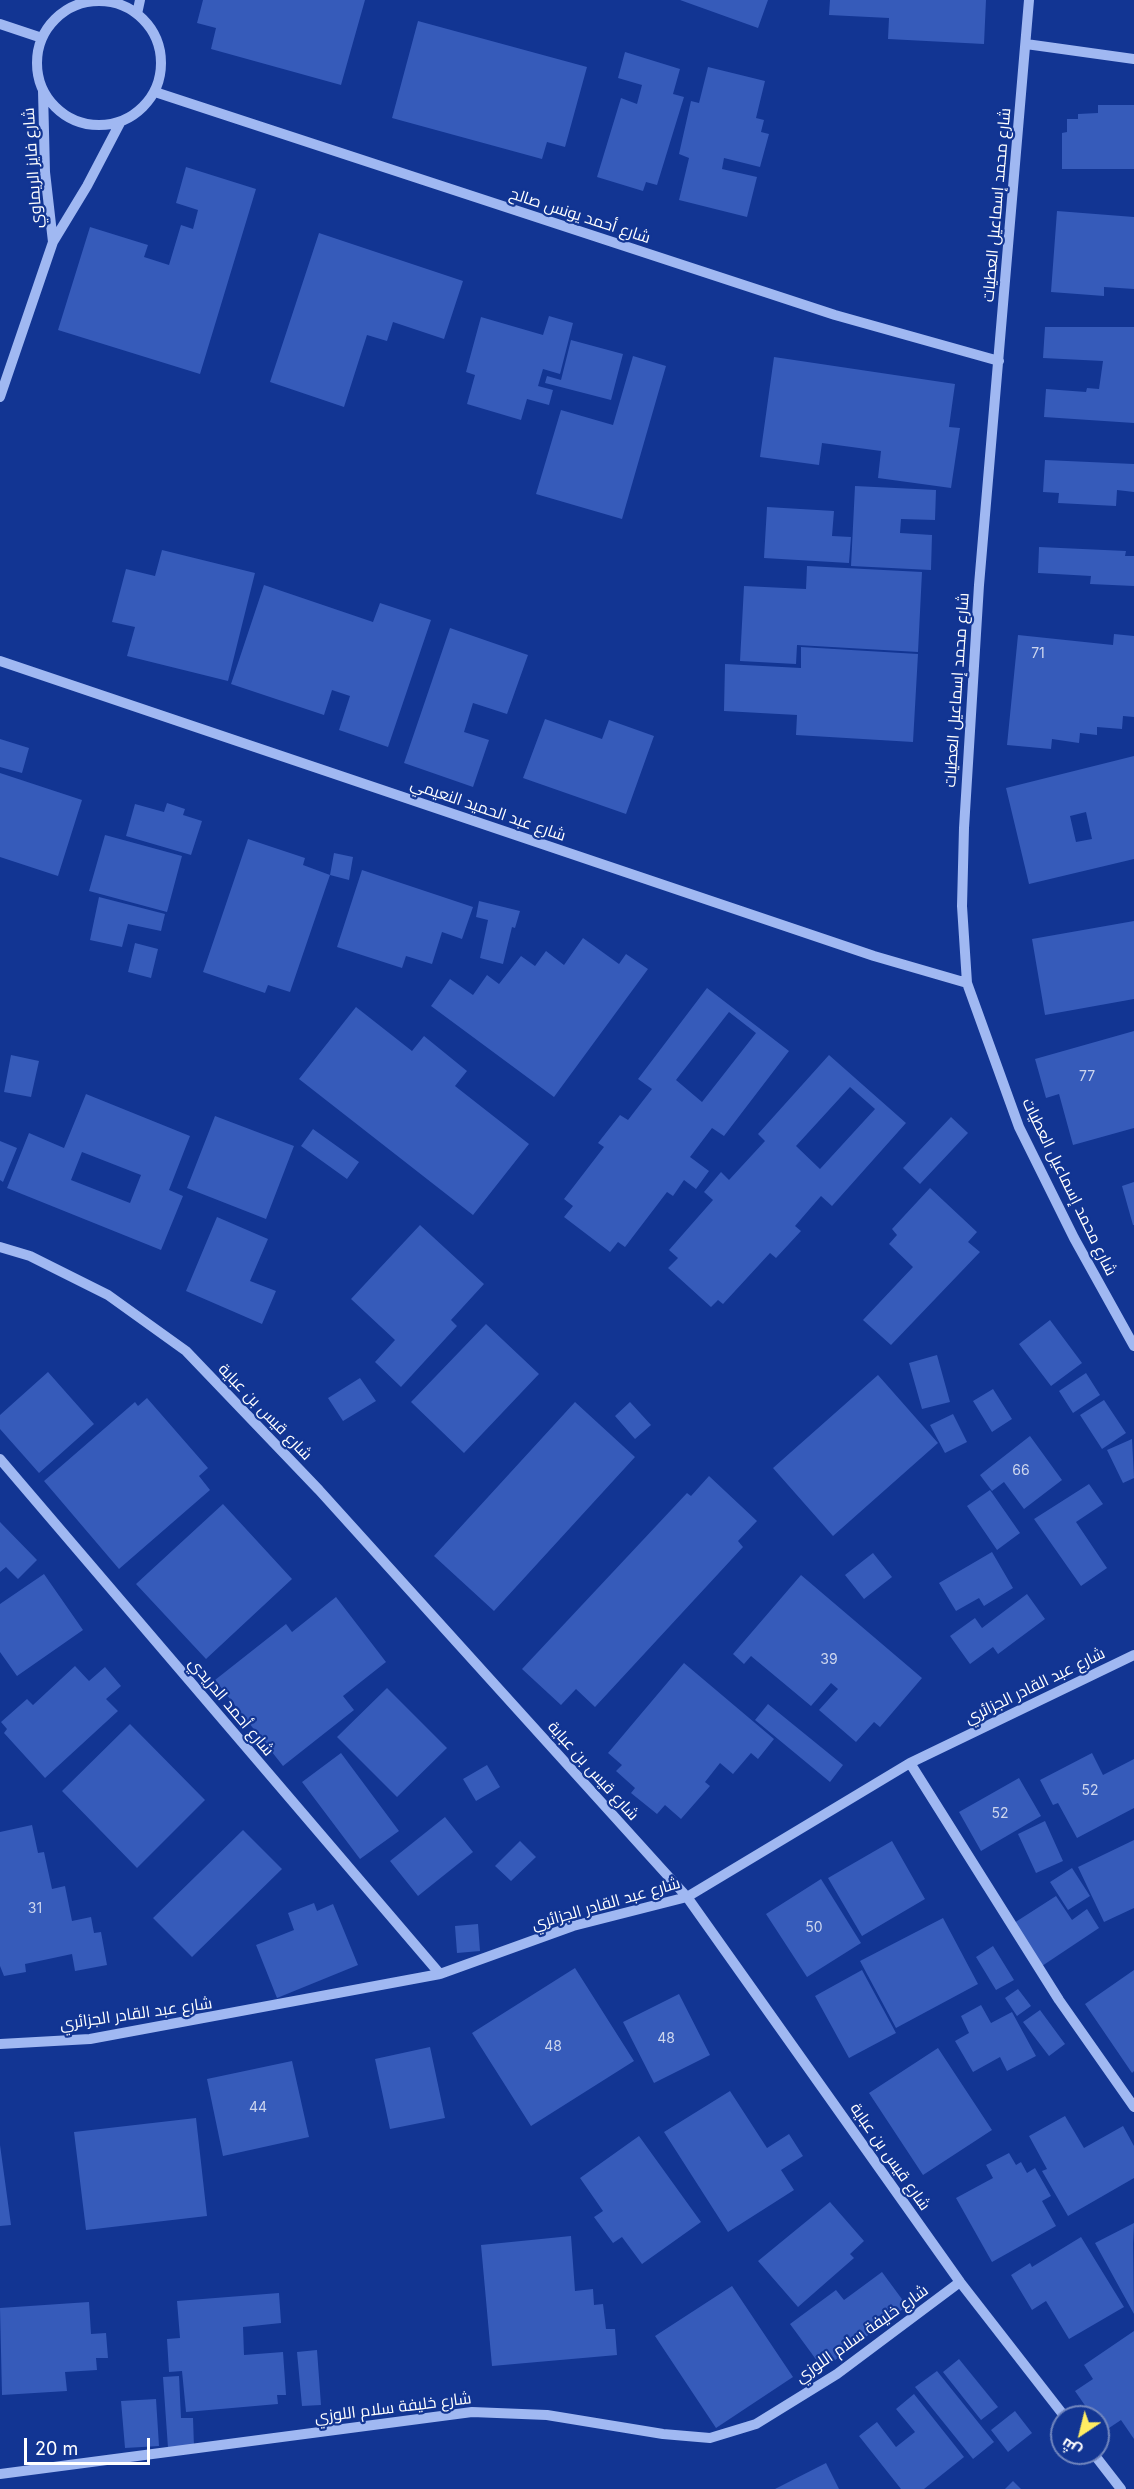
<!DOCTYPE html>
<meta charset="utf-8">
<style>
body{margin:0}
#map{position:relative;width:1134px;height:2489px;overflow:hidden;background:#123593;font-family:Inter,Cairo,sans-serif}
canvas{display:block}
.north{position:absolute;left:1050px;top:2405px;width:60px;height:60px;box-sizing:border-box;background:#123593;border:2px solid #7186be;border-radius:50%;rotate:215deg;font-size:16px;font-weight:700;line-height:24px;text-align:center;color:#fff}
.north::after{content:'';display:block;margin:auto;width:21px;height:27px;background:#ffec62;clip-path:polygon(50% 0,100% 100%,50% 72%,0 100%)}
.scale{position:absolute;left:24px;top:2438px;width:126px;height:27px;box-sizing:border-box;border:3px solid #fff;border-top:0;padding-left:8px;font-size:18px;line-height:21px;white-space:nowrap;color:#fff;-webkit-text-stroke:4px #123593;paint-order:stroke}
</style>
<div id="map">
<canvas width="1134" height="2489"></canvas>
<div class="north">ش</div>
<div class="scale">20 m</div>
</div>
<script>
const ctx = document.querySelector('canvas').getContext('2d');
ctx.lineJoin = 'round';
function fill(path, color) { ctx.fillStyle = color; ctx.fill(path, 'evenodd'); }
function stroke(path, color, width, dash) { ctx.strokeStyle = color; ctx.lineWidth = width; ctx.lineCap = dash ? 'butt' : 'round'; ctx.setLineDash(dash || []); ctx.stroke(path); }
function write(font, color, halo, rows, align = 'center') {
  ctx.font = font + ' Inter,Cairo,sans-serif'; ctx.lineWidth = 4.5; ctx.setLineDash([]); ctx.textBaseline = 'middle'; ctx.strokeStyle = halo; ctx.fillStyle = color; for (const [text, x, y, turn = 0] of rows) {
    ctx.save(); ctx.translate(x, y); ctx.rotate((+turn || 0) * Math.PI / 180); ctx.textAlign = isNaN(turn) ? turn : align; if (halo) ctx.strokeText(text, 0, 0); ctx.fillText(text, 0, 0); ctx.restore();
  }
}
const building = new Path2D(`
 M203,0H365L341,85L211,49L216,28L197,23Z
 M680,0H768L758,28Z
 M830,0H986L984,44L888,39L889,18L829,15Z
 M418,21L587,67L565,147L547,142L542,159L392,118Z
 M625,52L680,69L673,94L684,97L657,185L646,182L643,191L597,177L621,98L637,104L642,85L618,78Z
 M708,67L765,81L756,118L764,120L761,132L769,134L760,167L724,158L722,169L757,177L747,217L679,200L689,158L679,154L691,101L699,103Z
 M1098,105H1134V169H1062V133L1067,132V119H1078V114L1098,113Z
 M186,167L256,189L200,374L58,330L90,227L148,245L144,257L169,265L181,225L193,229L198,210L176,203Z
 M1057,211L1134,217V289L1104,287V296L1051,292Z
 M319,233L463,281L444,339L393,322L387,341L367,335L344,407L270,382Z
 M549,316L573,323L560,374L543,369L538,386L553,390L549,405L527,399L521,420L467,404L475,375L466,372L481,317L543,335Z
 M1045,327H1134V423L1044,417L1046,389L1086,392L1087,388L1099,389L1103,361L1043,358Z
 M571,340L623,354L611,400L545,383L547,376L561,380Z
 M633,356L666,366L622,519L536,494L561,410L613,425Z
 M774,357L955,384L949,427L960,428L951,488L878,478L881,451L822,443L819,465L760,457Z
 M1045,460L1134,464V492L1117,490L1116,506L1058,503L1059,493L1043,492Z
 M855,486L936,490L935,520L901,519L900,533L932,535L931,570L851,566Z
 M767,507L834,511L832,536L851,537L849,563L764,558Z
 M1039,547L1126,551L1125,556H1134V586L1090,584L1091,576L1038,573Z
 M162,550L255,573L228,681L127,656L135,627L112,622L126,569L155,576Z
 M807,566L922,572L918,652L797,645L796,664L740,661L744,586L806,589Z
 M264,585L373,622L380,603L431,620L388,747L339,730L350,696L332,690L324,715L231,684Z
 M450,628L528,655L507,714L473,703L464,732L489,740L473,787L404,763Z
 M1114,634L1134,636V717L1123,716L1122,729L1097,727V735L1080,733L1079,743L1052,739L1051,749L1007,745L1018,635L1113,645Z
 M801,647L918,654L913,742L796,735L797,715L724,711L725,664L801,668Z
 M545,719L602,739L609,720L654,736L626,814L523,778Z
 M0,739L29,748L22,773L0,767Z
 M1134,756V859L1029,884L1006,788ZM1086,812L1092,839L1076,842L1070,816Z
 M0,773L82,800L58,876L0,857Z
 M167,803L185,809L183,815L202,821L191,855L126,836L135,804L164,812Z
 M105,835L182,856L167,912L89,891Z
 M248,839L305,858L303,865L330,875L334,853L353,857L349,880L330,875L290,992L268,985L265,993L203,972Z
 M362,870L473,907L462,939L442,932L432,964L406,956L402,968L337,947Z
 M99,897L165,914L161,931L128,924L122,947L90,940Z
 M479,901L520,911L515,928L512,927L503,964L480,958L488,920L476,917Z
 M1134,921V999L1045,1015L1032,939Z
 M583,938L619,964L626,954L648,969L554,1097L431,1006L450,979L473,995L487,975L499,984L521,956L535,966L546,951L564,965Z
 M135,943L158,949L151,978L128,972Z
 M707,988L789,1051L724,1136L712,1128L690,1157L709,1171L696,1189L684,1180L673,1196L667,1192L625,1247L618,1242L610,1252L564,1217L573,1206L564,1199L604,1147L598,1143L620,1115L628,1120L652,1089L638,1079ZM729,1012L756,1033L702,1102L676,1080Z
 M356,1007L412,1051L424,1036L467,1071L455,1086L529,1144L473,1215L299,1079Z
 M1134,1031V1128L1073,1145L1059,1094L1046,1098L1035,1059Z
 M11,1055L39,1061L31,1097L4,1092Z
 M829,1055L906,1123L832,1206L821,1196L795,1226L801,1231L776,1258L770,1253L723,1304L718,1300L711,1307L668,1268L678,1258L669,1250L713,1200L704,1192L721,1172L729,1180L765,1141L758,1134ZM850,1087L875,1109L820,1169L796,1146Z
 M86,1094L190,1136L169,1190L183,1196L161,1250L7,1188L29,1133L64,1148ZM82,1152L141,1175L130,1203L71,1180Z
 M215,1116L294,1146L266,1219L187,1188Z
 M951,1117L968,1133L920,1184L903,1168Z
 M313,1129L359,1162L347,1179L301,1146Z
 M0,1141L17,1148L3,1182L0,1180Z
 M1134,1182V1225H1133L1122,1186Z
 M930,1188L977,1232L968,1242L980,1252L891,1345L863,1320L913,1267L889,1244L897,1235L892,1229Z
 M217,1217L268,1239L250,1281L276,1291L262,1324L186,1291Z
 M420,1225L484,1284L451,1320L457,1326L401,1387L375,1362L395,1340L351,1299Z
 M1050,1320L1082,1363L1051,1386L1019,1344Z
 M486,1324L539,1374L464,1453L411,1402Z
 M937,1355L950,1402L922,1409L909,1363Z
 M48,1372L94,1424L39,1473L0,1429V1415Z
 M1086,1373L1100,1395L1073,1413L1059,1391Z
 M878,1375L938,1443L833,1536L773,1468Z
 M360,1378L376,1401L343,1421L328,1398Z
 M993,1389L1012,1419L992,1432L973,1401Z
 M147,1398L208,1468L199,1476L210,1490L119,1569L44,1481L135,1402L138,1406Z
 M1104,1400L1126,1433L1102,1449L1080,1415Z
 M575,1402L635,1457L494,1611L434,1556Z
 M630,1402L651,1425L635,1439L615,1416Z
 M953,1414L967,1442L945,1453L930,1425Z
 M1030,1436L1062,1480L1024,1509L1004,1482L992,1491L980,1475Z
 M1132,1439L1134,1478L1123,1483L1107,1450Z
 M709,1476L757,1521L738,1541L743,1547L595,1707L576,1689L561,1705L522,1669L687,1493L691,1496Z
 M1089,1484L1103,1504L1076,1522L1107,1568L1081,1586L1034,1519Z
 M990,1490L1020,1533L997,1550L967,1506Z
 M223,1504L292,1579L206,1659L136,1584Z
 M0,1522L37,1560L18,1579L6,1567L0,1572Z
 M992,1552L1013,1588L984,1606L979,1598L956,1611L939,1583Z
 M873,1553L892,1577L864,1599L845,1575Z
 M44,1574L83,1630L17,1676L0,1652V1604Z
 M801,1575L922,1678L880,1727L874,1722L856,1742L819,1710L838,1689L831,1683L811,1706L751,1656L744,1664L733,1654Z
 M1027,1594L1045,1619L998,1654L993,1647L970,1664L950,1636L975,1618L982,1628Z
 M336,1597L386,1662L343,1696L354,1710L283,1766L215,1680L286,1624L292,1632Z
 M684,1663L774,1739L758,1759L751,1753L733,1774L720,1763L705,1782L710,1786L681,1819L665,1805L657,1814L631,1793L635,1788L616,1771L622,1765L608,1753Z
 M75,1666L89,1681L105,1667L121,1686L106,1699L118,1711L45,1778L4,1733L7,1729L1,1722L27,1699L33,1705Z
 M387,1688L447,1748L397,1797L337,1737Z
 M768,1704L843,1765L830,1782L755,1720Z
 M130,1724L205,1800L137,1868L62,1791Z
 M341,1753L399,1831L360,1859L302,1782Z
 M1092,1753L1103,1775L1134,1759V1808L1077,1838L1058,1803L1053,1805L1040,1780Z
 M487,1765L500,1787L476,1801L463,1779Z
 M1019,1778L1041,1816L981,1851L959,1812Z
 M445,1817L473,1852L418,1896L390,1861Z
 M1045,1821L1063,1861L1036,1873L1018,1834Z
 M32,1825L38,1853L44,1852L52,1889L65,1886L72,1921L91,1917L94,1933L101,1932L107,1965L75,1971L72,1954L25,1964L26,1972L4,1976L0,1966V1832Z
 M243,1830L282,1869L192,1957L153,1918Z
 M1134,1840V1908L1104,1922L1078,1867Z
 M520,1841L536,1857L511,1881L495,1866Z
 M892,1841L925,1899L862,1936L828,1878Z
 M1072,1868L1090,1896L1068,1910L1050,1882Z
 M821,1879L861,1943L807,1977L766,1914Z
 M1056,1896L1072,1920L1087,1909L1099,1928L1042,1966L1014,1923Z
 M314,1903L317,1911L333,1904L358,1965L277,1998L256,1945L294,1930L288,1913Z
 M943,1918L978,1984L896,2028L860,1961Z
 M478,1924L480,1951L457,1953L455,1926Z
 M993,1946L1014,1980L996,1990L976,1957Z
 M575,1968L634,2061L531,2126L472,2033Z
 M862,1970L896,2033L849,2058L815,1996Z
 M1134,1970V2071L1132,2073L1085,2004Z
 M1018,1989L1031,2006L1017,2016L1005,1998Z
 M679,1994L710,2055L654,2083L623,2022Z
 M981,2005L991,2023L1012,2012L1036,2056L1007,2071L1000,2057L973,2072L955,2041L969,2033L961,2016Z
 M1040,2010L1065,2044L1049,2056L1023,2022Z
 M430,2047L445,2118L390,2129L375,2059Z
 M938,2048L992,2130L923,2175L869,2093Z
 M292,2061L309,2137L223,2156L207,2079Z
 M730,2091L767,2148L789,2134L803,2156L781,2170L794,2190L728,2232L664,2132Z
 M1065,2116L1084,2148L1123,2126L1134,2146V2178L1068,2216L1042,2171L1047,2169L1029,2136Z
 M196,2118L207,2216L86,2230L74,2132Z
 M639,2136L701,2222L642,2264L622,2237L613,2243L594,2217L603,2211L580,2178Z
 M0,2145L11,2225L0,2226Z
 M1009,2153L1016,2165L1021,2162L1027,2173L1035,2168L1051,2196L1042,2201L1056,2226L992,2262L956,2198L993,2178L986,2165Z
 M830,2202L864,2241L850,2254L854,2258L798,2307L758,2261Z
 M1134,2223L1133,2244L1134,2314L1095,2243Z
 M571,2236L575,2291L593,2289L594,2305L603,2304L606,2329H615L617,2355L492,2366L481,2245Z
 M1081,2237L1124,2307L1069,2339L1046,2301L1032,2310L1011,2275L1030,2263L1032,2267Z
 M882,2272L907,2306L823,2369L790,2324L836,2290L844,2300Z
 M732,2286L793,2377L716,2428L655,2336Z
 M279,2293L281,2323L243,2327L244,2355L283,2352L286,2395H277L278,2404L186,2412L182,2371L169,2372L167,2339L180,2338L177,2301Z
 M89,2302L91,2334L106,2333L108,2358H96L97,2370L65,2372L67,2391L2,2395L0,2308Z
 M1134,2331V2439L1121,2420L1103,2432L1098,2425V2417H1093L1075,2391L1093,2379L1084,2365Z
 M317,2350L321,2405L302,2406L297,2352Z
 M959,2359L998,2407L981,2420L943,2372Z
 M937,2371L994,2442L973,2459L915,2387Z
 M179,2376L181,2418H193L194,2447L168,2448L163,2377Z
 M914,2394L964,2457L924,2489H901L859,2436L877,2422L896,2447L915,2432L896,2409Z
 M156,2399L159,2446L125,2448L121,2401Z
 M1015,2411L1032,2433L1008,2452L991,2430Z
 M826,2463L839,2489H775Z
 M1013,2481L1021,2489H1005Z`);
const minor = new Path2D(`
 M1029,0L979,585L964,828L962,906L967,983L1019,1127L1074,1238L1134,1346
 M37 63a62 62 0 1 1 124 0a62 62 0 1 1-124 0Z
 M137,14L140,0
 M0,24L42,38
 M1026,44L1134,59
 M43,91L45,172L53,242
 M155,92L835,315L999,361
 M0,397L53,242L87,186L120,123
 M0,661L874,956L967,983
 M0,1247L30,1256L108,1295L186,1351L319,1490L687,1897L960,2282L1065,2417
 M0,1459L440,1974
 M910,1763L1059,2000L1134,2107
 M0,2044L90,2039L440,1974L573,1926L687,1897L910,1763L1134,1655
 M1093,2453L1121,2489
 M0,2474L472,2412L547,2415L663,2434L710,2438L756,2424L837,2374L960,2282`);
const numberNames = [
 ["71",1038,654],
 ["77",1087,1077],
 ["66",1021,1471],
 ["39",829,1660],
 ["52",1090,1791],
 ["52",1000,1814],
 ["31",35,1909],
 ["50",814,1928],
 ["48",666,2039],
 ["48",553,2047],
 ["44",258,2108]
];
const streetNames = [
 ["شارع فايز الريماوي",33,168,-94],
 ["شارع محمد إسماعيل العطيات",997,205,-85],
 ["شارع أحمد يونس صالح",580,216,18],
 ["شارع محمد إسماعيل العطيات",957,690,-86],
 ["شارع عبد الحميد النعيمي",488,810,19],
 ["شارع محمد إسماعيل العطيات",1069,1187,64],
 ["شارع قيس بن عباية",265,1412,46],
 ["شارع عبد القادر الجزائري",1035,1686,-26],
 ["شارع أحمد الدريدي",231,1707,50],
 ["شارع قيس بن عباية",593,1771,48],
 ["شارع عبد القادر الجزائري",606,1904,-16],
 ["شارع عبد القادر الجزائري",136,2014,-8],
 ["شارع قيس بن عباية",890,2157,55],
 ["شارع خليفة سلام اللوزي",862,2334,-35],
 ["شارع خليفة سلام اللوزي",393,2408,-7]
];
fill(building, '#365bba');
stroke(minor, '#a0b8f2', 10);
write('14px', '#cdd6ee', null, numberNames);
write('16px', '#fff', '#123593', streetNames);
</script>
